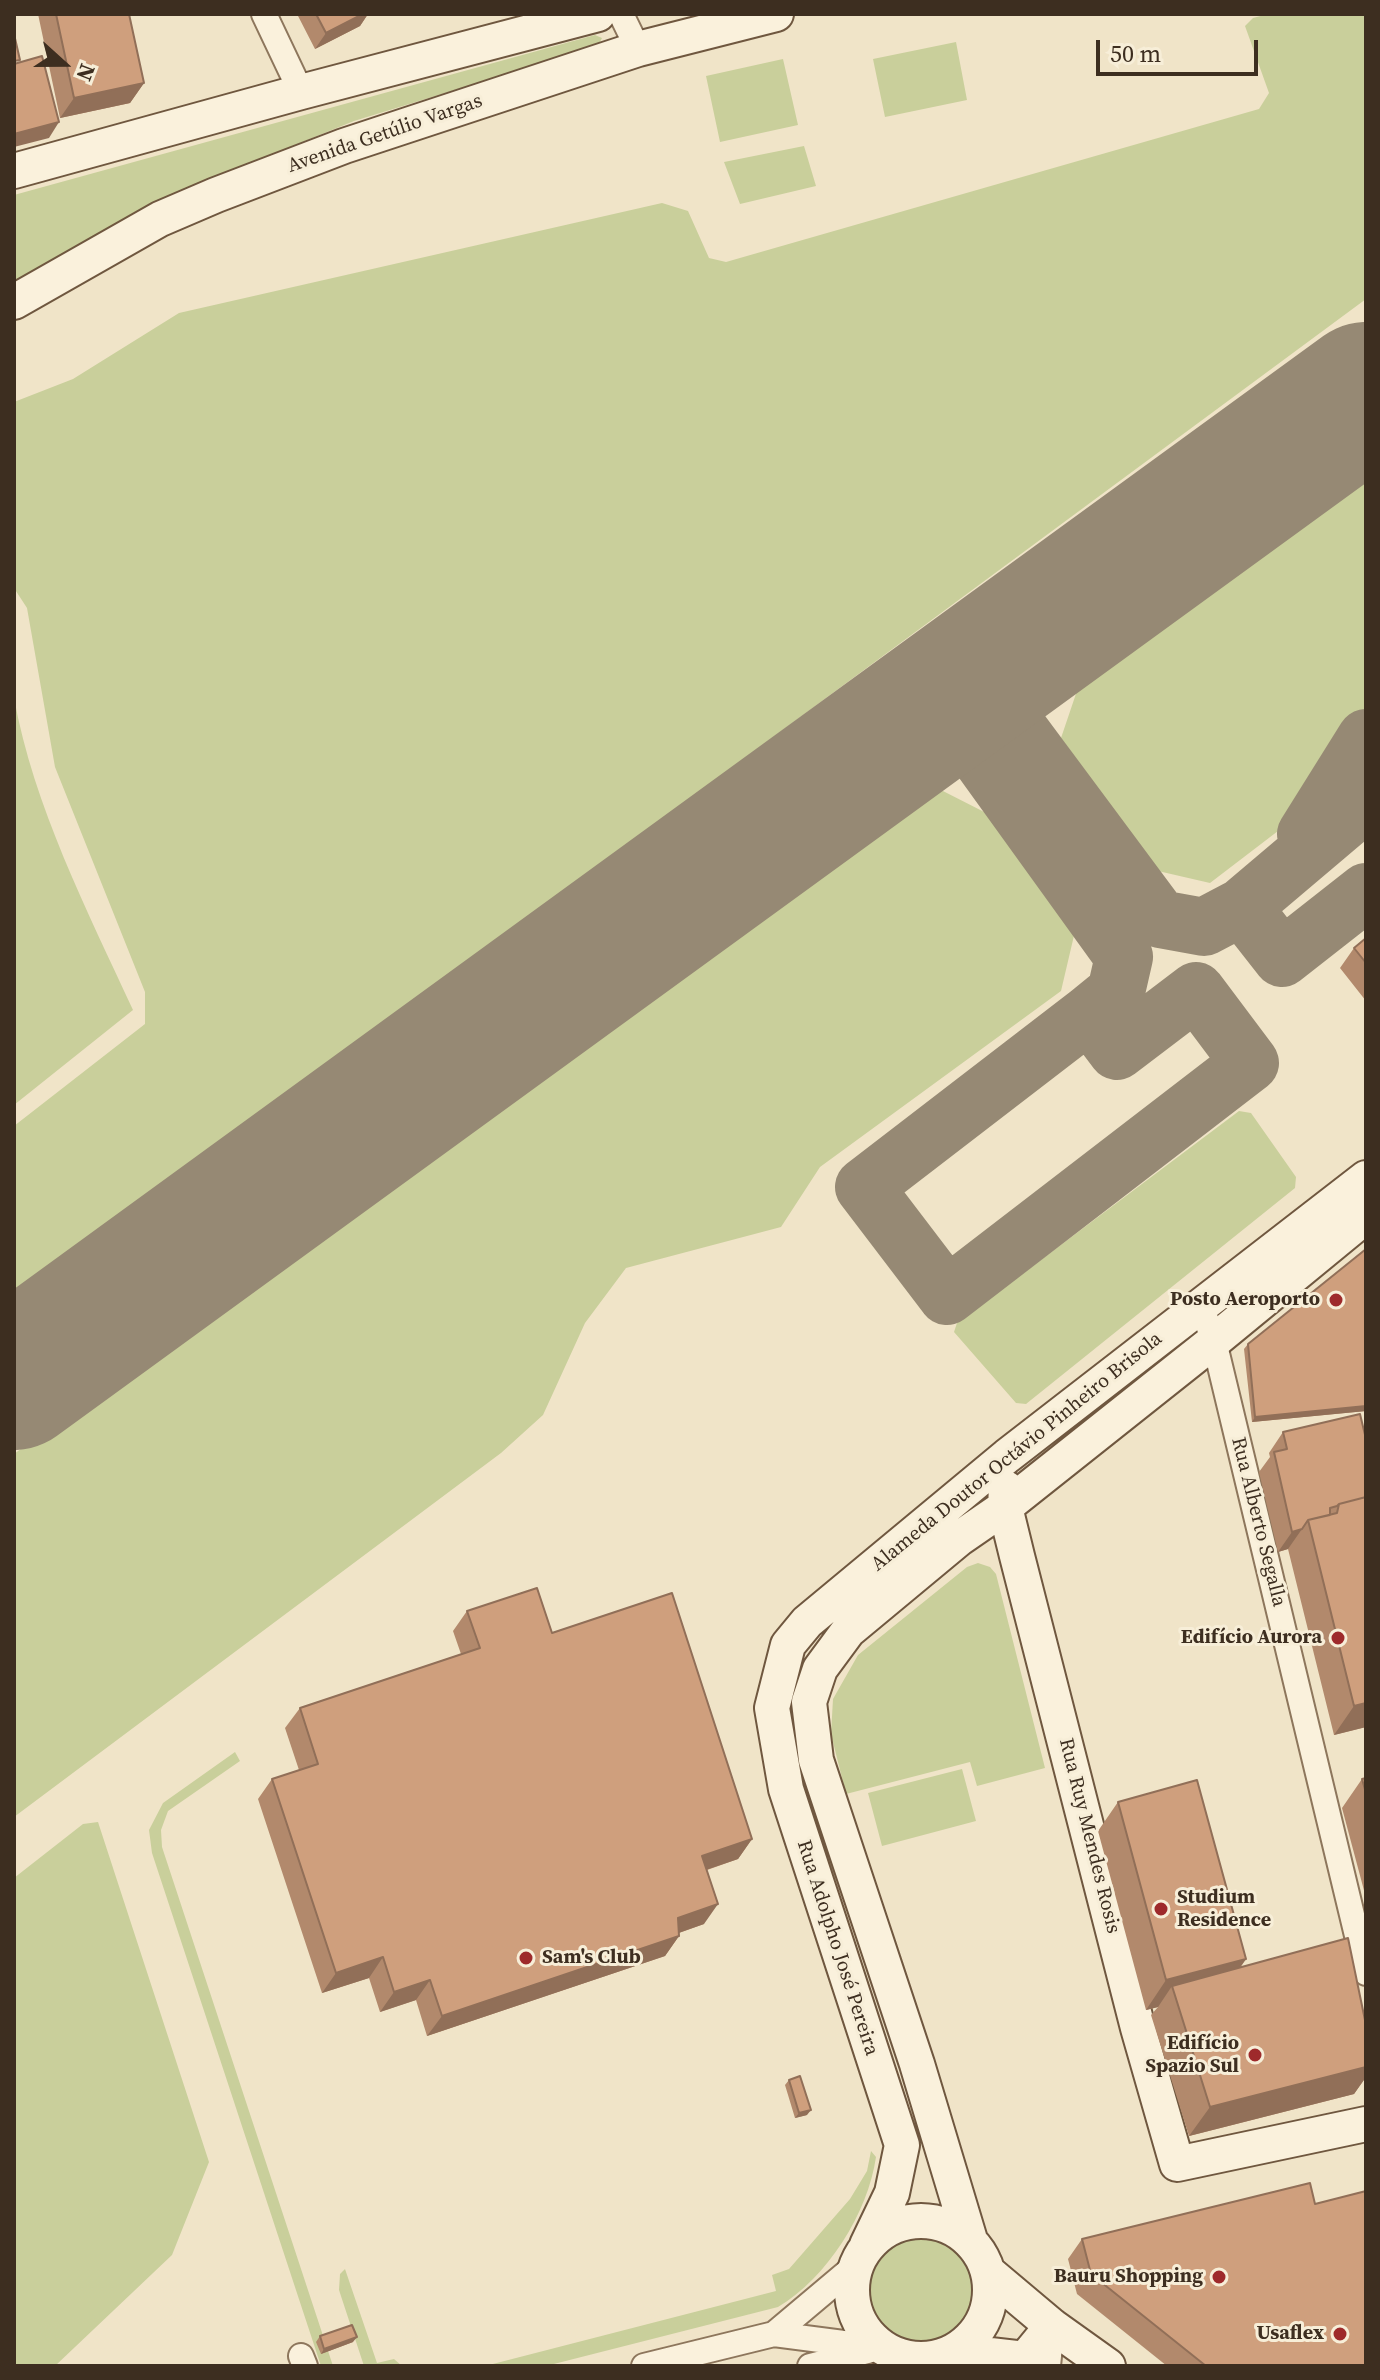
<!DOCTYPE html>
<meta charset="utf-8">
<style>
body{margin:0}
#map{position:relative;width:1380px;height:2380px;overflow:hidden;background:#f0e4c8;font-family:"Source Serif 4",serif}
canvas{display:block}
.frame{position:absolute;inset:0;border:16px solid #3d2e20;pointer-events:none}
.north{position:absolute;left:24px;top:24px;width:80px;height:80px;-webkit-text-stroke:6px #f7eed8;paint-order:stroke;rotate:111deg;font-size:22px;font-weight:700;line-height:32px;text-align:center;color:#3d2e20}
.north::after{content:'';display:block;margin:auto;width:28px;height:36px;background:#3d2e20;clip-path:polygon(50% 0,100% 100%,50% 72%,0 100%)}
.scale{position:absolute;left:1096px;top:40px;width:162px;height:36px;box-sizing:border-box;border:4px solid #3d2e20;border-top:0;padding-left:10px;font-size:24px;line-height:28px;white-space:nowrap;color:#3d2e20;-webkit-text-stroke:6px #f7eed8;paint-order:stroke}
</style>
<div id="map">
<canvas width="1380" height="2380"></canvas>
<div class="frame"></div>
<div class="north">N</div>
<div class="scale">50 m</div>
</div>
<script>
const ctx = document.querySelector('canvas').getContext('2d');
ctx.lineJoin = 'round';
function fill(path, color) { ctx.fillStyle = color; ctx.fill(path, 'evenodd'); }
function stroke(path, color, width, dash) { ctx.strokeStyle = color; ctx.lineWidth = width; ctx.lineCap = dash ? 'butt' : 'round'; ctx.setLineDash(dash || []); ctx.stroke(path); }
function write(font, color, halo, rows, align = 'center') {
  ctx.font = font + ' "Source Serif 4",serif'; ctx.lineWidth = 6; ctx.setLineDash([]); ctx.textBaseline = 'middle'; ctx.strokeStyle = halo; ctx.fillStyle = color; for (const [text, x, y, turn = 0] of rows) {
    ctx.save(); ctx.translate(x, y); ctx.rotate((+turn || 0) * Math.PI / 180); ctx.textAlign = isNaN(turn) ? turn : align; if (halo) ctx.strokeText(text, 0, 0); ctx.fillText(text, 0, 0); ctx.restore();
  }
}
const green = new Path2D(`
 M1268,14H1366V299L14,1298V1126L145,1024V992L55,767L27,608L14,588V402L73,379L179,313L662,203L688,211L709,258L726,262L1259,109L1269,93L1245,26L1253,18Z
 M595,35L602,38L598,46L354,121L216,177L135,212L14,282V195Z
 M956,42L967,100L885,117L873,59Z
 M783,59L798,125L720,142L706,76Z
 M804,146L816,186L740,204L724,162Z
 M1366,468V709L1295,818L1210,883L1158,871L1061,738L1082,676Z
 M14,698C34,807 87,910 133,1010L14,1105Z
 M941,790L994,817L1076,927L1061,991L820,1167L781,1227L626,1268L585,1323L543,1415L501,1453L14,1817V1454L901,795Z
 M1239,1111L1251,1113L1296,1177L1295,1188L1026,1404L1016,1403L954,1332L957,1323Z
 M978,1563L990,1567L996,1574L1045,1768L977,1786L970,1762L846,1794L831,1734L833,1699L858,1655L967,1567Z
 M235,1752L240,1761L168,1811L161,1830L162,1847L333,2366H321L152,1853L149,1830L163,1803Z
 M962,1769L976,1821L882,1846L868,1793Z
 M98,1822L209,2162L172,2255L55,2366H14V1878L83,1824Z
 M871,2151L876,2157C868,2213 827,2278 778,2307L546,2366H485L776,2291L772,2275L789,2269L850,2199L867,2171Z
 M863 2291a56 56 0 1 1 112 0a56 56 0 1 1-112 0Z
 M345,2269L377,2363L394,2359L402,2366H364L339,2290L340,2274Z`);
const taxiway = new Path2D(`
 M1038,634L1012,720L1160,919L1204,927L1242,907
 M895,736L974,749L1124,957L1116,992L1089,1014
 M1366,802L1242,907L1282,958L1366,892
 M1306,834L1366,738
 M1196,991L1250,1063L947,1296L864,1187L1089,1014L1117,1051Z`);
const runway = new Path2D(`
 M14,1378L1366,394`);
const street = new Path2D(`
 M264,14L301,92
 M621,14L638,49
 M1201,1306L1214,1341L1366,1973
 M856,2265L774,2334L882,2348
 M301,2356L305,2366
 M644,2366L774,2334
 M810,2366L868,2351
 M1048,2366L1052,2326`);
const secondary = new Path2D(`
 M14,171L301,92L598,14
 M14,302L160,219L216,195L344,146L638,49L776,14
 M1006,1488L1005,1507L1017,1556L1138,2028L1177,2164L1366,2124
 M852 2290a69 69 0 1 1 138 0a69 69 0 1 1-138 0Z
 M970,2240L917,2064L816,1760L809,1702L820,1669L848,1631L960,1538L1005,1507L1214,1341L1366,1216
 M867,2245L892,2193L902,2145L786,1789L772,1708L788,1645L807,1622L1007,1456L1366,1178
 M989,2273L1052,2326L1108,2366
 M955,2351L1025,2359L1052,2326`);
const wall = new Path2D(`
 M38,14H129L144,83L130,103L60,118Z
 M297,14H368L360,26L315,49Z
 M1366,938V1001L1340,968L1354,948Z
 M1366,1249V1411L1252,1422L1244,1349L1248,1344Z
 M1283,1432L1366,1439V1727L1334,1735L1288,1549L1278,1552L1259,1472L1270,1457L1269,1453Z
 M467,1611L552,1633L752,1839L738,1859L707,1870L704,1924L679,1933V1936L665,1956L427,2036L416,2000L380,2012L369,1978L322,1993L258,1799L272,1779L299,1770L285,1728L300,1708L461,1654L453,1631Z
 M1366,1778V1898L1342,1808L1362,1779Z
 M1118,1802L1246,1959L1240,1968L1366,2025V2077L1354,2094L1189,2136L1151,2015L1158,2007L1146,2010L1098,1831Z
 M789,2080L807,2115L795,2118L785,2085Z
 M1315,2204L1366,2366H1167L1077,2294L1068,2259L1082,2239Z
 M320,2336L353,2342L321,2354L316,2342Z`);
const shadedWall = new Path2D(`
 M363,14H368L360,26L315,49L326,33Z
 M144,83L130,103L60,118L74,98Z
 M59,122L49,138L14,147V134Z
 M1366,1406V1411L1252,1422L1255,1417Z
 M1302,1529L1288,1549L1278,1552L1292,1532Z
 M1366,1703V1727L1334,1735L1354,1706Z
 M752,1839L738,1859L688,1876L702,1856Z
 M718,1904L704,1924L664,1938L678,1918Z
 M679,1936L665,1956L427,2036L442,2016Z
 M383,1957L369,1978L322,1993L336,1973Z
 M1246,1959L1225,1988L1172,1986L1158,2007L1146,2010L1166,1980Z
 M430,1980L416,2000L380,2012L394,1992Z
 M1366,2067V2077L1354,2094L1189,2136L1210,2107Z
 M811,2110L807,2115L795,2118L799,2113Z
 M357,2337L353,2342L321,2354L324,2349Z`);
const building = new Path2D(`
 M56,14H129L144,83L74,98Z
 M316,14H363L326,33Z
 M14,34L20,60L14,61Z
 M42,56L59,122L14,134V64Z
 M1366,938V963L1354,948Z
 M1366,1249V1406L1255,1417L1248,1344Z
 M1360,1414L1366,1439V1497L1339,1504L1337,1506L1330,1508V1515L1308,1520L1302,1529L1292,1532L1274,1452L1287,1449L1283,1432Z
 M1366,1497V1703L1354,1706L1308,1520L1337,1513L1339,1504Z
 M537,1588L552,1633L672,1593L752,1839L702,1856L718,1904L678,1918L679,1936L442,2016L430,1980L394,1992L383,1957L336,1973L272,1779L318,1764L300,1708L480,1648L467,1611Z
 M1366,1778V1793L1362,1779Z
 M1197,1780L1246,1959L1166,1980L1118,1802Z
 M1348,1938L1366,2025V2067L1210,2107L1172,1986Z
 M800,2076L811,2110L799,2113L789,2080Z
 M1310,2183L1315,2204L1366,2191V2366H1206L1091,2274L1082,2239Z
 M352,2325L357,2337L324,2349L320,2336Z`);
const markers = [
 [1336,1300,8,"#9e2a2b"],
 [1338,1638,8,"#9e2a2b"],
 [1161,1909,8,"#9e2a2b"],
 [526,1958,8,"#9e2a2b"],
 [1255,2055,8,"#9e2a2b"],
 [1219,2277,8,"#9e2a2b"],
 [1340,2334,8,"#9e2a2b"]
];
const streetNames = [
 ["Avenida Getúlio Vargas",385,134,-19],
 ["Alameda Doutor Octávio Pinheiro Brisola",1017,1452,-39],
 ["Rua Alberto Segalla",1258,1522,76],
 ["Rua Ruy Mendes Rosis",1089,1836,76],
 ["Rua Adolpho José Pereira",837,1948,72]
];
const poiNames = [
 ["Posto Aeroporto",1320,1300],
 ["Edifício Aurora",1322,1638],
 ["Studium",1177,1898,"left"],
 ["Residence",1177,1921,"left"],
 ["Sam's Club",542,1958,"left"],
 ["Edifício",1239,2044],
 ["Spazio Sul",1239,2067],
 ["Bauru Shopping",1203,2277],
 ["Usaflex",1324,2334]
];
fill(green, '#c9cf9b');
stroke(taxiway, '#968974', 58);
stroke(runway, '#968974', 144);
stroke(street, '#8d765c', 28);
stroke(secondary, '#6f573f', 38);
stroke(street, '#faf1dc', 24);
stroke(secondary, '#faf1dc', 34);
fill(wall, '#b2896c');
fill(shadedWall, '#916f58');
fill(building, '#cf9f7d');
stroke(building, '#916f58', 2);
for (const [x, y, r, color] of markers) { const dot = new Path2D(); dot.arc(x, y, r, 0, 2 * Math.PI); ctx.fillStyle = color; ctx.fill(dot); stroke(dot, '#f7eed8', 3); }
write('20px', '#3d2e20', '#f7eed8', streetNames);
write('bold 20px', '#3d2e20', '#f7eed8', poiNames, 'right');
</script>
